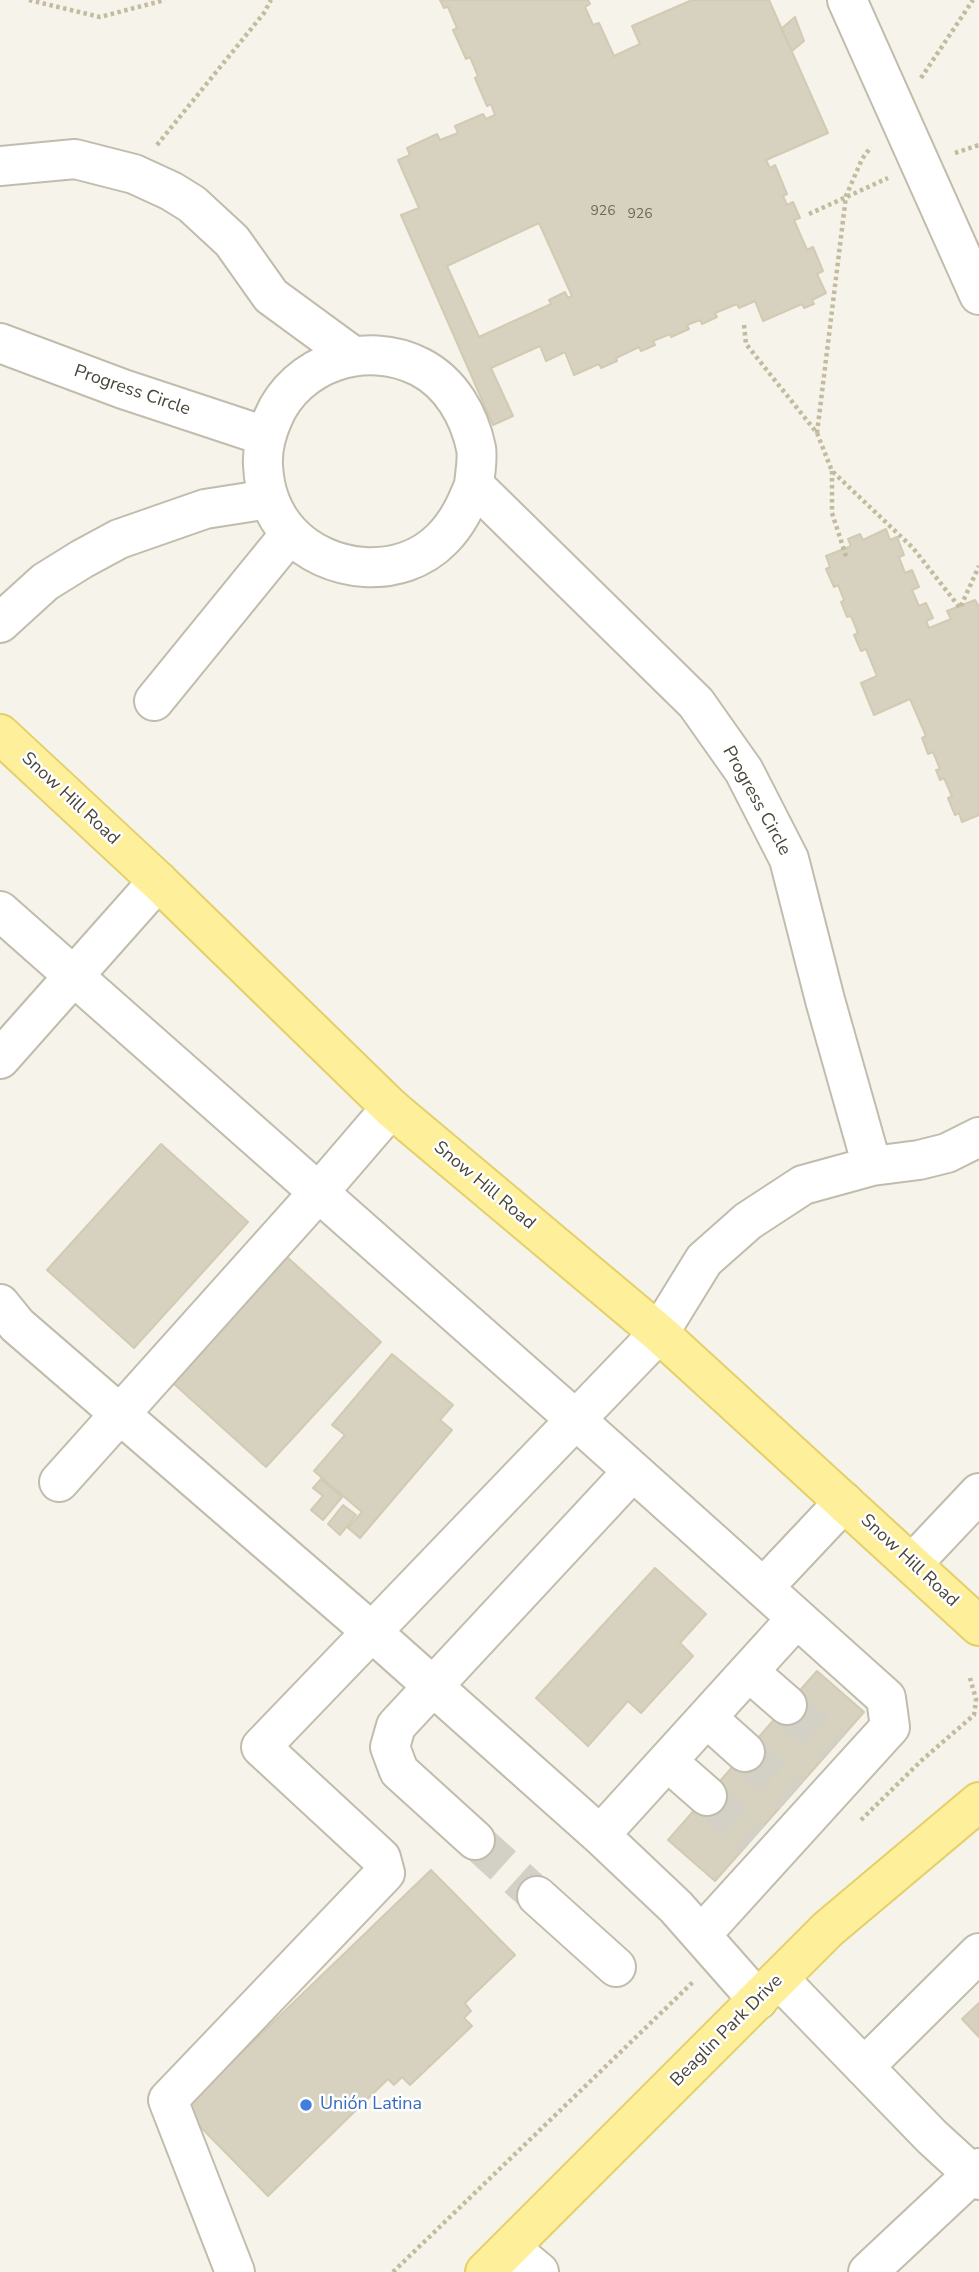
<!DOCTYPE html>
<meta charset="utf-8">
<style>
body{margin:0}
canvas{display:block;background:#f5f3ea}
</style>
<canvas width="979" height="2272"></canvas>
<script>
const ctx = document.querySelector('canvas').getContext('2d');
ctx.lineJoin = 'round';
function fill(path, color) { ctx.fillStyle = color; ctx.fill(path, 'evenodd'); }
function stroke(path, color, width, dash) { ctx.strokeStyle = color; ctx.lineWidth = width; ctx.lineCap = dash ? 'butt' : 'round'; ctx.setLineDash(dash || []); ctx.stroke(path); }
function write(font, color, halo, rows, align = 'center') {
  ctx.font = font + ' "Nunito Sans",sans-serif'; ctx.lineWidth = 5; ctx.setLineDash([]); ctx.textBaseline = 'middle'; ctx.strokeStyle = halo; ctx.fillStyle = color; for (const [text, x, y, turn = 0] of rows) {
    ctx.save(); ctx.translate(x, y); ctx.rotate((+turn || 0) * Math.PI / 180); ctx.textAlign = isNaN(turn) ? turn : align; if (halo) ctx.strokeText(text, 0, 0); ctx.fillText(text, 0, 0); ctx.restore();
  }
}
const building = new Path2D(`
 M440,0H588L590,4L585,7L593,25L599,23L614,56L640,44L632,26L692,0H769L828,133L766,160L770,168L775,165L787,194L783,196L787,205L793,202L800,218L794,220L807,250L813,247L823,271L817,274L826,293L812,300L814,304L804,308L802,304L763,321L755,301L739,308L737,304L715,313L717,317L702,324L700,320L687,325L689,329L671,337L670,334L653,341L655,345L641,351L639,347L616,358L617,361L601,368L599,364L574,375L565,352L546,361L540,346L491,368L513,416L493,425L401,215L419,208L398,160L410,155L407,148L437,134L440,140L458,133L455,126L483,114L486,119L495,115L491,104L487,106L475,78L478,76L470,57L466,59L453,30L457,28L448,7L444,8ZM539,223L572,296L568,298L565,292L549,300L551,304L479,337L447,266Z
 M795,17L804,41L792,51L781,29Z
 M886,529L890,540L897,537L904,555L899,557L905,573L912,570L919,587L912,590L919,606L926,603L933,618L926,621L929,628L951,619L947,611L975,600L979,607V815L962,822L959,813L955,815L948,798L952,796L944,778L940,780L936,770L940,769L933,752L928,754L922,738L926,736L910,699L874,715L861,683L877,676L866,649L861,651L854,635L858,633L851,616L847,617L841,602L844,600L838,585L834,587L826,569L830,567L826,556L851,546L848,539L860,534L863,540Z
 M161,1144L248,1222L134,1348L47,1270Z
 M287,1257L381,1342L266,1467L173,1383Z
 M392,1354L453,1405L440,1420L452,1430L360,1538L348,1528L362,1512L314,1471L345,1435L332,1425Z
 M321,1479L342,1497L323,1520L311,1510L323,1496L313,1488Z
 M343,1505L356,1515L340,1535L328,1524Z
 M655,1568L706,1614L680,1643L693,1656L641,1713L628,1701L588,1746L536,1698Z
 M817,1671L864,1712L715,1881L668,1840Z
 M431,1870L515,1955L465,2003L471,2011L464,2018L472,2026L410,2085L402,2077L394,2085L388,2079L268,2196L183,2109Z
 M979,2003V2037L962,2019Z`);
const minorTunnel = new Path2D(`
 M787,1705L833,1747
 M745,1752L792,1794
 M707,1796L753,1839
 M475,1840L537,1896`);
const path = new Path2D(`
 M29,0L100,17L165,0
 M921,78L973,0
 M157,145L264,13L271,0
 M955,153L979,145
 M809,214L888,178
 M744,325L746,344L817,433L832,471L913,548L960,608L979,566
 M817,433L846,196L862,159L871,147
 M832,471V513L847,559
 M861,1820L922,1760L974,1715L976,1699L970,1678
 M393,2272L694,1981`);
const minor = new Path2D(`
 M847,0L979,295
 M0,166L75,159L134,174L171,191L192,204L232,241L271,296L353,356
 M0,343L123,389L265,436
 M474,485C466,505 458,523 442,539C401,581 327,574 289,532C272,513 264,490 263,465C262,448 266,434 273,418C296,363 366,339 420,367C451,383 469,415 476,448C478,459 475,473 474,485L696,703L744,771L789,859L825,1000L872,1166
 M0,623L45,582L82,559L119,539L205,509L269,499
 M154,701L290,534
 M0,911L575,1419L886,1698L890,1727L701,1935
 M0,1059L158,881
 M0,1304L17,1325L372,1632L600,1835L676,1907L758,2000
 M59,1482L318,1193L391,1108
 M912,1564L979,1493
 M763,1588L844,1502
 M749,1672L787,1705
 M707,1718L745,1752
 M667,1761L707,1796
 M600,1835L797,1618
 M475,1840L399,1771L390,1747L396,1726L633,1471
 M537,1896L616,1967
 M779,1979L932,2137L979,2180
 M864,2067L979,1953
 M510,2248L539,2272
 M235,2272L168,2100L385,1873L381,1858L261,1747L659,1333L704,1260L748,1221L803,1185L872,1166L919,1160L947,1153L979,1137
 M868,2272L979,2168`);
const major = new Path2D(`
 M0,734L158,881L391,1108L659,1333L979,1626
 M485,2272L828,1929L979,1802`);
const markers = [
 [306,2105,7,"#3f7fe0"]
];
const numberNames = [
 ["926",603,212],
 ["926",640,215]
];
const streetNames = [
 ["Progress Circle",132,391,19],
 ["Snow Hill Road",70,799,43],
 ["Progress Circle",756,801,61],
 ["Snow Hill Road",484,1186,40],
 ["Snow Hill Road",909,1561,43],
 ["Beaglin Park Drive",727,2031,-45]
];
const shopNames = [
 ["Unión Latina",320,2105]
];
fill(building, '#d7d1bf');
stroke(building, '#d2cab3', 2);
stroke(minorTunnel, '#d3d0c6', 38, [38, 19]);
stroke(minor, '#c1bcac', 42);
stroke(major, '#e4d069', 42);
stroke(path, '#c3bb9e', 4.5, [3.5, 3.5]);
stroke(minor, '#fff', 38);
stroke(major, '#feef9a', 38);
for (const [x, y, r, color] of markers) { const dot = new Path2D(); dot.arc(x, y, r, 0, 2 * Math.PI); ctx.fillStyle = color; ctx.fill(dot); stroke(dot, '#fff', 2.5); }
write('14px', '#6c685a', null, numberNames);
write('18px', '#494538', '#fff', streetNames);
write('18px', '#366cbe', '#fff', shopNames, 'left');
</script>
